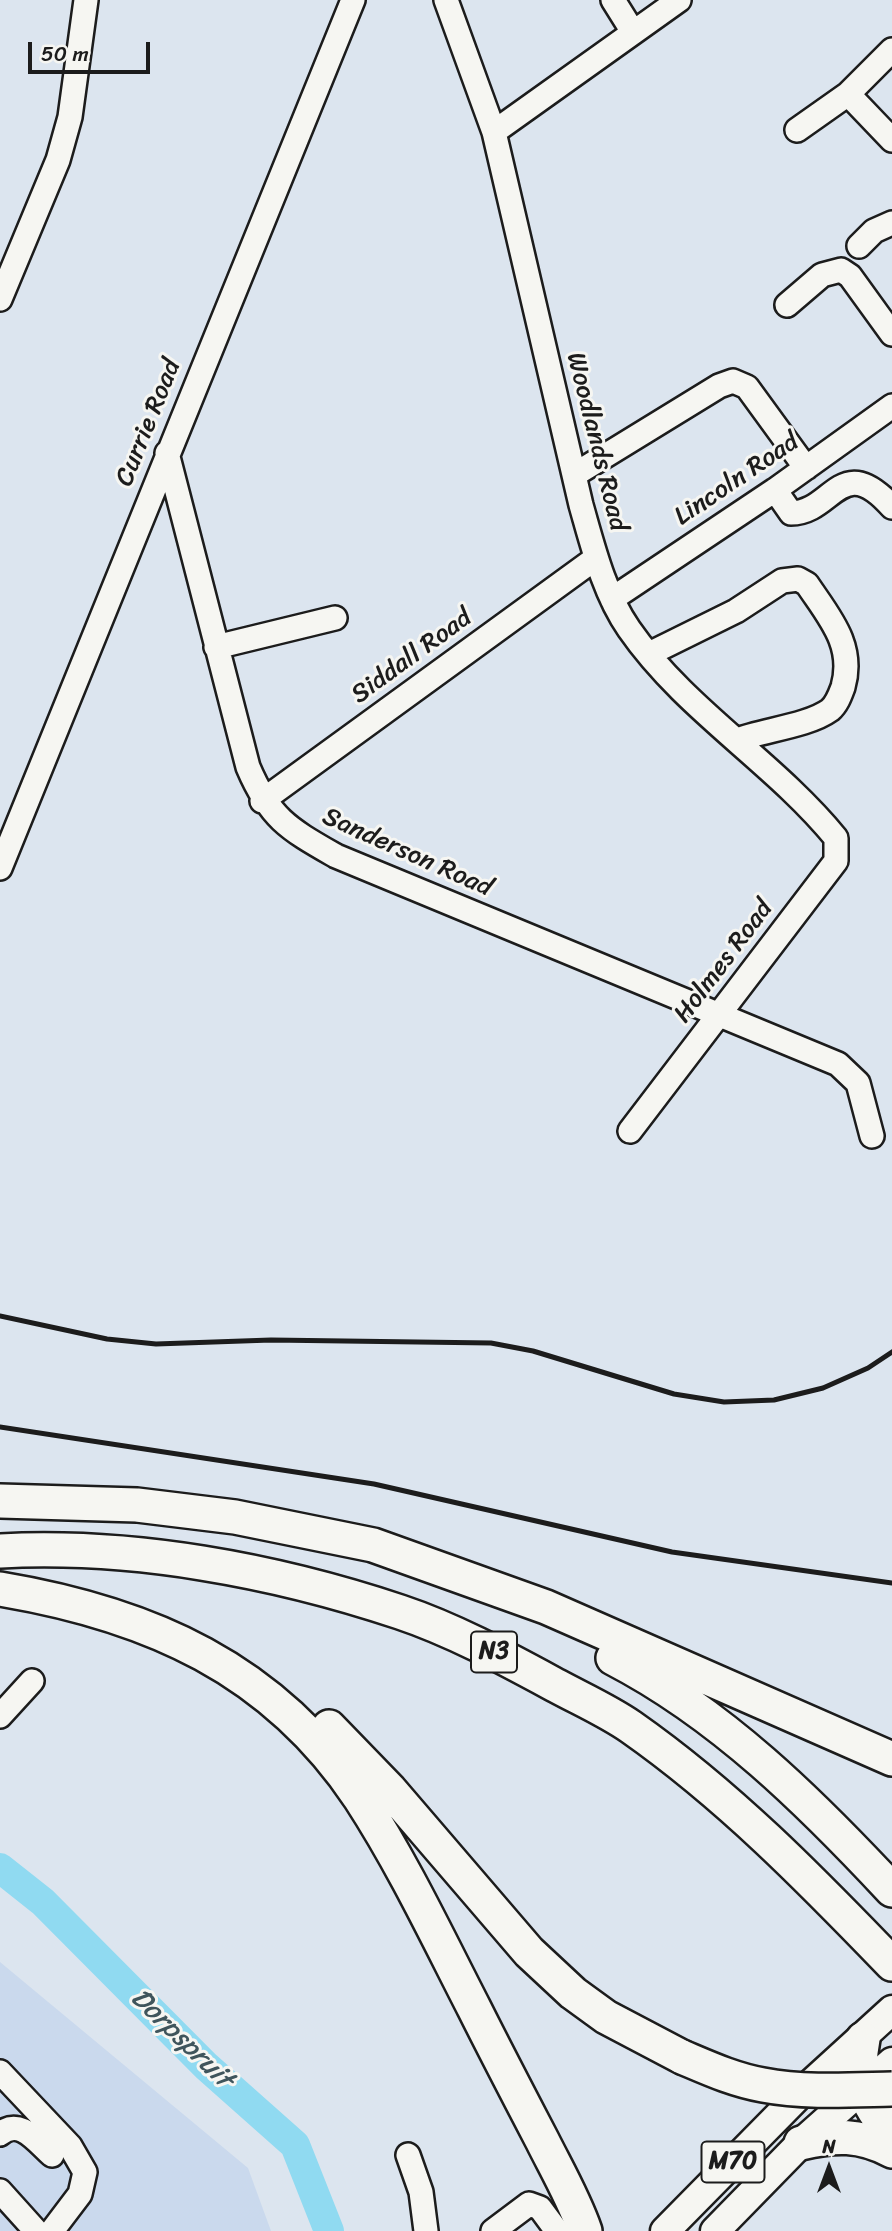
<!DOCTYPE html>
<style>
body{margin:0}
#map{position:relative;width:892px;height:2231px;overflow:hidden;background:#dce5ef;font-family:Sriracha,sans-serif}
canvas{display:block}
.north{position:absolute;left:794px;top:2133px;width:70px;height:70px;-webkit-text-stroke:5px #f6f6f2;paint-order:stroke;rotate:0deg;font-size:19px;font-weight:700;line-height:28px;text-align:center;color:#1c1c1c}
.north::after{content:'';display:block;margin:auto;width:24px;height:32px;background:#1c1c1c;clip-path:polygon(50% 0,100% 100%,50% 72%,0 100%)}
.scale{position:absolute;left:28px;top:42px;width:122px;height:32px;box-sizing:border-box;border:4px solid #1c1c1c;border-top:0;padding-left:9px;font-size:21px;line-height:24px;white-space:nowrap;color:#1c1c1c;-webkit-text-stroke:5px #f6f6f2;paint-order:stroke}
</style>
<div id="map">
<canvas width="892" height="2231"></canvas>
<div class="north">N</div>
<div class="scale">50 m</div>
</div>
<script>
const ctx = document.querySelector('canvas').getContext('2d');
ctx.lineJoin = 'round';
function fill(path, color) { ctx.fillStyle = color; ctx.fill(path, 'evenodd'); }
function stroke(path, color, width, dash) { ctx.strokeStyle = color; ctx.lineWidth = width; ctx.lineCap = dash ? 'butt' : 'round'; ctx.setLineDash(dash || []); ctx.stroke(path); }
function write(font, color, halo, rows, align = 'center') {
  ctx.font = font + ' Sriracha,sans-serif'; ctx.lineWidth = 6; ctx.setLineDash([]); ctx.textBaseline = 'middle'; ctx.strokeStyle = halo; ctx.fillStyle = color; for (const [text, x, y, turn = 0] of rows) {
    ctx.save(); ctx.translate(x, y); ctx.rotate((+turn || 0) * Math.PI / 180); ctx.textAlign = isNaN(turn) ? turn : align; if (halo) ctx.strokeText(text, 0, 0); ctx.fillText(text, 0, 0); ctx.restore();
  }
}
const built = new Path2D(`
 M0,1962L248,2168L271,2231H0Z`);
const river = new Path2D(`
 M0,1868L43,1902L206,2066L295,2145L329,2231`);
const minor = new Path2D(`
 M446,0L494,132L581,505C593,547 604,593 629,629C685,710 774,762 836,838V861L630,1131
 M613,0L633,32
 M848,94L892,50
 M797,130L848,94L892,140
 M494,132L679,0
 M859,246L874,231L892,223
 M0,299L58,160L70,117L86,0
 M787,305L822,275L841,270L850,276L892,334
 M167,453L248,767C270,819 289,829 336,856L838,1064L858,1083L872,1136
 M574,475L719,386L733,381L747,387L806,468
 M775,490L791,513C833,513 841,450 892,507
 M612,599L775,490L892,406
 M216,647L335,618
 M649,654L736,611L782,581L798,579L807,584C829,617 855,645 843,687C840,695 837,704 830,710C808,726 763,730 737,740
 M262,801L596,558
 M0,868L353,0
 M0,1716L32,1681
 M0,2072L70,2146L85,2172L80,2194L52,2231
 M0,2134C20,2117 37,2142 52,2155
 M408,2155L421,2192L426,2231
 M0,2191L36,2231
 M493,2231L529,2204L540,2208L557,2231`);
const major = new Path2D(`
 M665,2231L802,2092L892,2010
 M715,2231L801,2143L892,2062`);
const highway = new Path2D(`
 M0,1501L137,1505L235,1517L373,1545L546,1607L892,1759
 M0,1551C133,1544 274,1570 400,1612C454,1630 507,1659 557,1686C581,1699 608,1711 631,1727C728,1795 810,1879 892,1964
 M0,1589C149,1614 273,1668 360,1798C403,1864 438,1938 474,2008C496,2052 519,2096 542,2140C557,2170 574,2199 585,2231
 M613,1658C721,1714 810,1802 892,1890
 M329,1727L390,1790L529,1952L573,1993L606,2017L682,2057
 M863,2039C855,2080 865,2103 892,2135
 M801,2143C835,2135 860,2134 892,2151`);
const rail = new Path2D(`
 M0,1316L107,1339L156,1344L271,1340L491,1343L533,1351L674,1394L724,1402L774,1400L823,1388L868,1368L892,1352
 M0,1427L374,1484L672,1552L892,1583`);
const highwayBridge = new Path2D(`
 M682,2057C708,2068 734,2080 763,2085C805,2093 850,2090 892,2089`);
const shields = [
 [494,1652,46],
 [733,2162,63]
];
const shieldNames = [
 ["N3",494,1652],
 ["M70",733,2162]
];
const streetNames = [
 ["Currie Road",149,423,-68],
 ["Woodlands Road",596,442,76],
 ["Lincoln Road",737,480,-34],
 ["Siddall Road",412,657,-36],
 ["Sanderson Road",407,853,24],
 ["Holmes Road",724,962,-53]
];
const waterNames = [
 ["Dorpspruit",181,2039,44]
];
fill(built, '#cad9ed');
stroke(river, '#90daf1', 30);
stroke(minor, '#1c1c1c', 28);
stroke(major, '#1c1c1c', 33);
stroke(highway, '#1c1c1c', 38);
stroke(minor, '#f6f6f2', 23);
stroke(major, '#f6f6f2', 28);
stroke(highway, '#f6f6f2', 33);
stroke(rail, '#1c1c1c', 5);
stroke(highwayBridge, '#1c1c1c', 38, []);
stroke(highwayBridge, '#f6f6f2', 33);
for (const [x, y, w] of shields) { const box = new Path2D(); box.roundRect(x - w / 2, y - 20.5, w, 41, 5); ctx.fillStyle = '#f6f6f2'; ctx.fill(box); stroke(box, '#1c1c1c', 2); }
write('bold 24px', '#1c1c1c', null, shieldNames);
write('26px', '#1c1c1c', '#f6f6f2', streetNames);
write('italic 28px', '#3f555c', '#f6f6f2', waterNames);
</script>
